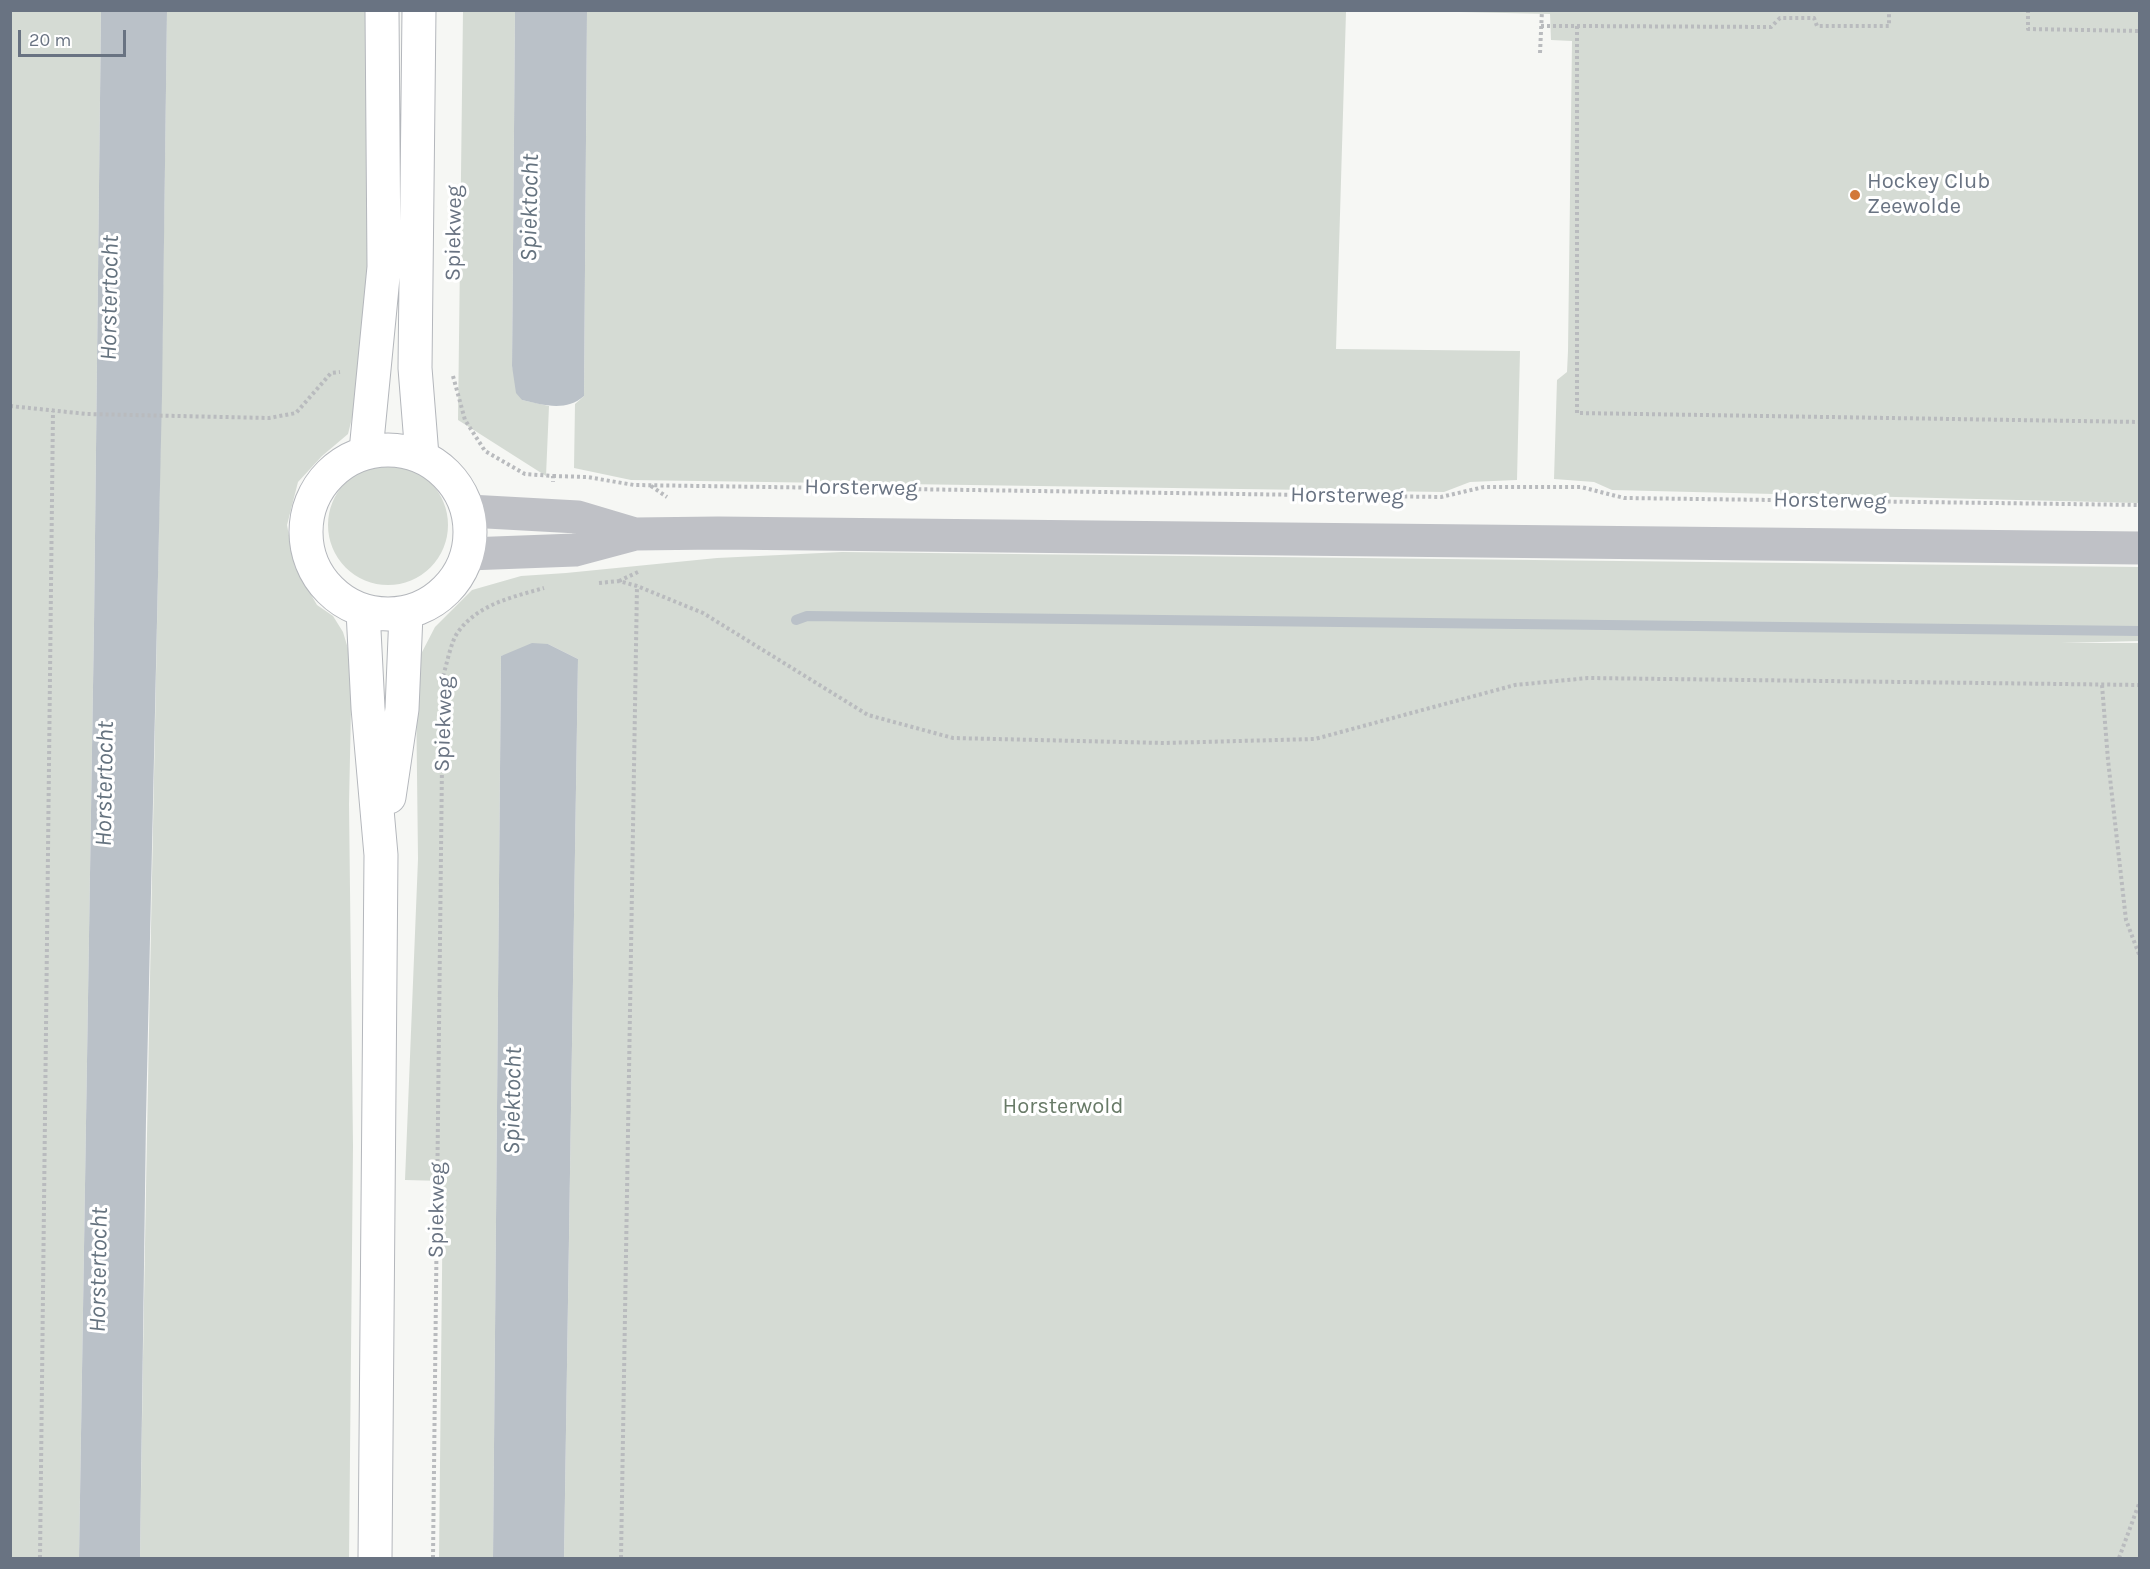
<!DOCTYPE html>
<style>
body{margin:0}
#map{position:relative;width:2150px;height:1569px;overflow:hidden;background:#f6f7f4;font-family:Karla,sans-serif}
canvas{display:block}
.frame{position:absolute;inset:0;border:12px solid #697382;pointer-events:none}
.scale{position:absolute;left:18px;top:30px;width:108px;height:27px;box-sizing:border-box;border:3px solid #697382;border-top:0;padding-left:8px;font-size:18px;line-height:21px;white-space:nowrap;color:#697382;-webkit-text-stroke:4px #fff;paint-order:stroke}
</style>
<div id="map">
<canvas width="2150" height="1569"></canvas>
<div class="frame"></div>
<div class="scale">20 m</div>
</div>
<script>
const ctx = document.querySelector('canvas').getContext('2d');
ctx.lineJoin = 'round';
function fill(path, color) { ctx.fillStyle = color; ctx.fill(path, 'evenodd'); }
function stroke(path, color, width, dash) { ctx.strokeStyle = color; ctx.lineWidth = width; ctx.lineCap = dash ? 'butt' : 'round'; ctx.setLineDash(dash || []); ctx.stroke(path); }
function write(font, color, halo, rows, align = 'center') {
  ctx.font = font + ' Karla,sans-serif'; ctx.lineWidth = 6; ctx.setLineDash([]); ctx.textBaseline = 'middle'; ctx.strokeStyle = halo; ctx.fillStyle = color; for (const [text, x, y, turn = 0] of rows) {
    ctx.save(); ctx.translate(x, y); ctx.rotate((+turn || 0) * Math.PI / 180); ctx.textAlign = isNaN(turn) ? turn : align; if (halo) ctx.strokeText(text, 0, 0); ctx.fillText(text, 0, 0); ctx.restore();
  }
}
const green = new Path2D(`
 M1326,10L1346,12L1336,349L1520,351L1517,480L1470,482L1444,492L631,480L574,468L575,404L584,396L587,11Z
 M11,11H101L94,624L79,1558H11Z
 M167,11H372L374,86L363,374L348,434L322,456L298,482L287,525L295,567L317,605L333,616L343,632L352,662L349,804L353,1146L349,1558H140C147,1042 161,527 167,11Z
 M463,11H515L512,366L522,400L549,406L546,476L458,420Z
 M1414,11H2139V503L1612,490L1594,482L1554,479L1557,380L1567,372L1568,351L1572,41L1551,40L1550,14Z
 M328 525a60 60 0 1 1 120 0a60 60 0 1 1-120 0Z
 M842,552L2139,567V641L2061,643H2139V1558H564L578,659L548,644L501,656L493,1558H439L443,1181L405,1180L418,859L416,689L420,656L435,627L472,590L521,576L566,573L717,558Z`);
const water = new Path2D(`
 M101,11H167L162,395L146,1119L140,1558H79L94,624Z
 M515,11H587L584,396C566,412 543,405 522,400L516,393L512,366Z
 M532,643L548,644L578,659L564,1558H493L501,656Z`);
const stream = new Path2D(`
 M796,620L807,616L2140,631`);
const path = new Path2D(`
 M2028,10V29L2140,31
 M1541,26H1577V413L2140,422
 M1577,26L1771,27L1780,18H1814L1817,26H1889V10
 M1540,53L1542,10
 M453,376L465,420L485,451L525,474L553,476V482
 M10,406L87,414L269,418L296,413L331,373L340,372
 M553,476L587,477L634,485L1441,497L1484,487H1581L1624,498L2140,505
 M651,486L667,497
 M619,581L638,572
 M599,583L619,581L637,586L703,613L868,715L953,738L1164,743L1315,739L1515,685L1588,678L2140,685
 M2102,685L2108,760L2126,920L2140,957
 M40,1558L53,411
 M433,1558L443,676C447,664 451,641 458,632C478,604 513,597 544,588
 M621,1558L637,586
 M2119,1558L2140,1501`);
const tertiary = new Path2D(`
 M469,511L578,517L635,534
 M468,554L575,550L635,534L718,533L2140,548`);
const secondary = new Path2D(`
 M419,10L415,368L422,456
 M306 532a82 82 0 1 1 164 0a82 82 0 1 1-164 0Z
 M366,451L384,267L382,10
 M363,611L368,708L381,855L375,1558
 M389,797L402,709L406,614`);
const markers = [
 [1855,195,6,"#d27839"]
];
const poiNames = [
 ["Hockey Club",1867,182],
 ["Zeewolde",1867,207]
];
const streetNames = [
 ["Spiekweg",454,233,-89],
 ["Horsterweg",861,488,1],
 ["Horsterweg",1347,496,1],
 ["Horsterweg",1830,501,1],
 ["Spiekweg",444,724,-88],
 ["Spiekweg",437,1210,-89]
];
const parkNames = [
 ["Horsterwold",1063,1107]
];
const waterNames = [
 ["Spiektocht",530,208,-89],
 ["Horstertocht",110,298,-89],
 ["Horstertocht",105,784,-89],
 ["Spiektocht",513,1101,-89],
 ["Horstertocht",99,1270,-89]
];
fill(green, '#d5dbd4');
fill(water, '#bac1c8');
stroke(stream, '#bac1c8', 10);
stroke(secondary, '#b4b7bc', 35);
stroke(path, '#b9bbbe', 4, [3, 3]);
stroke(tertiary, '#bfc1c6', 33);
stroke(secondary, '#fff', 33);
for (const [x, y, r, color] of markers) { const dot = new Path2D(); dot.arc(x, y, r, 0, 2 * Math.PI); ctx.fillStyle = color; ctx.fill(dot); stroke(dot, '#fff', 2); }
write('22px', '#697382', '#fff', poiNames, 'left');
write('22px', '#697382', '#fff', streetNames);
write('22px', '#687a67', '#fff', parkNames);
write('italic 24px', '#65737f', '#fff', waterNames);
</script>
